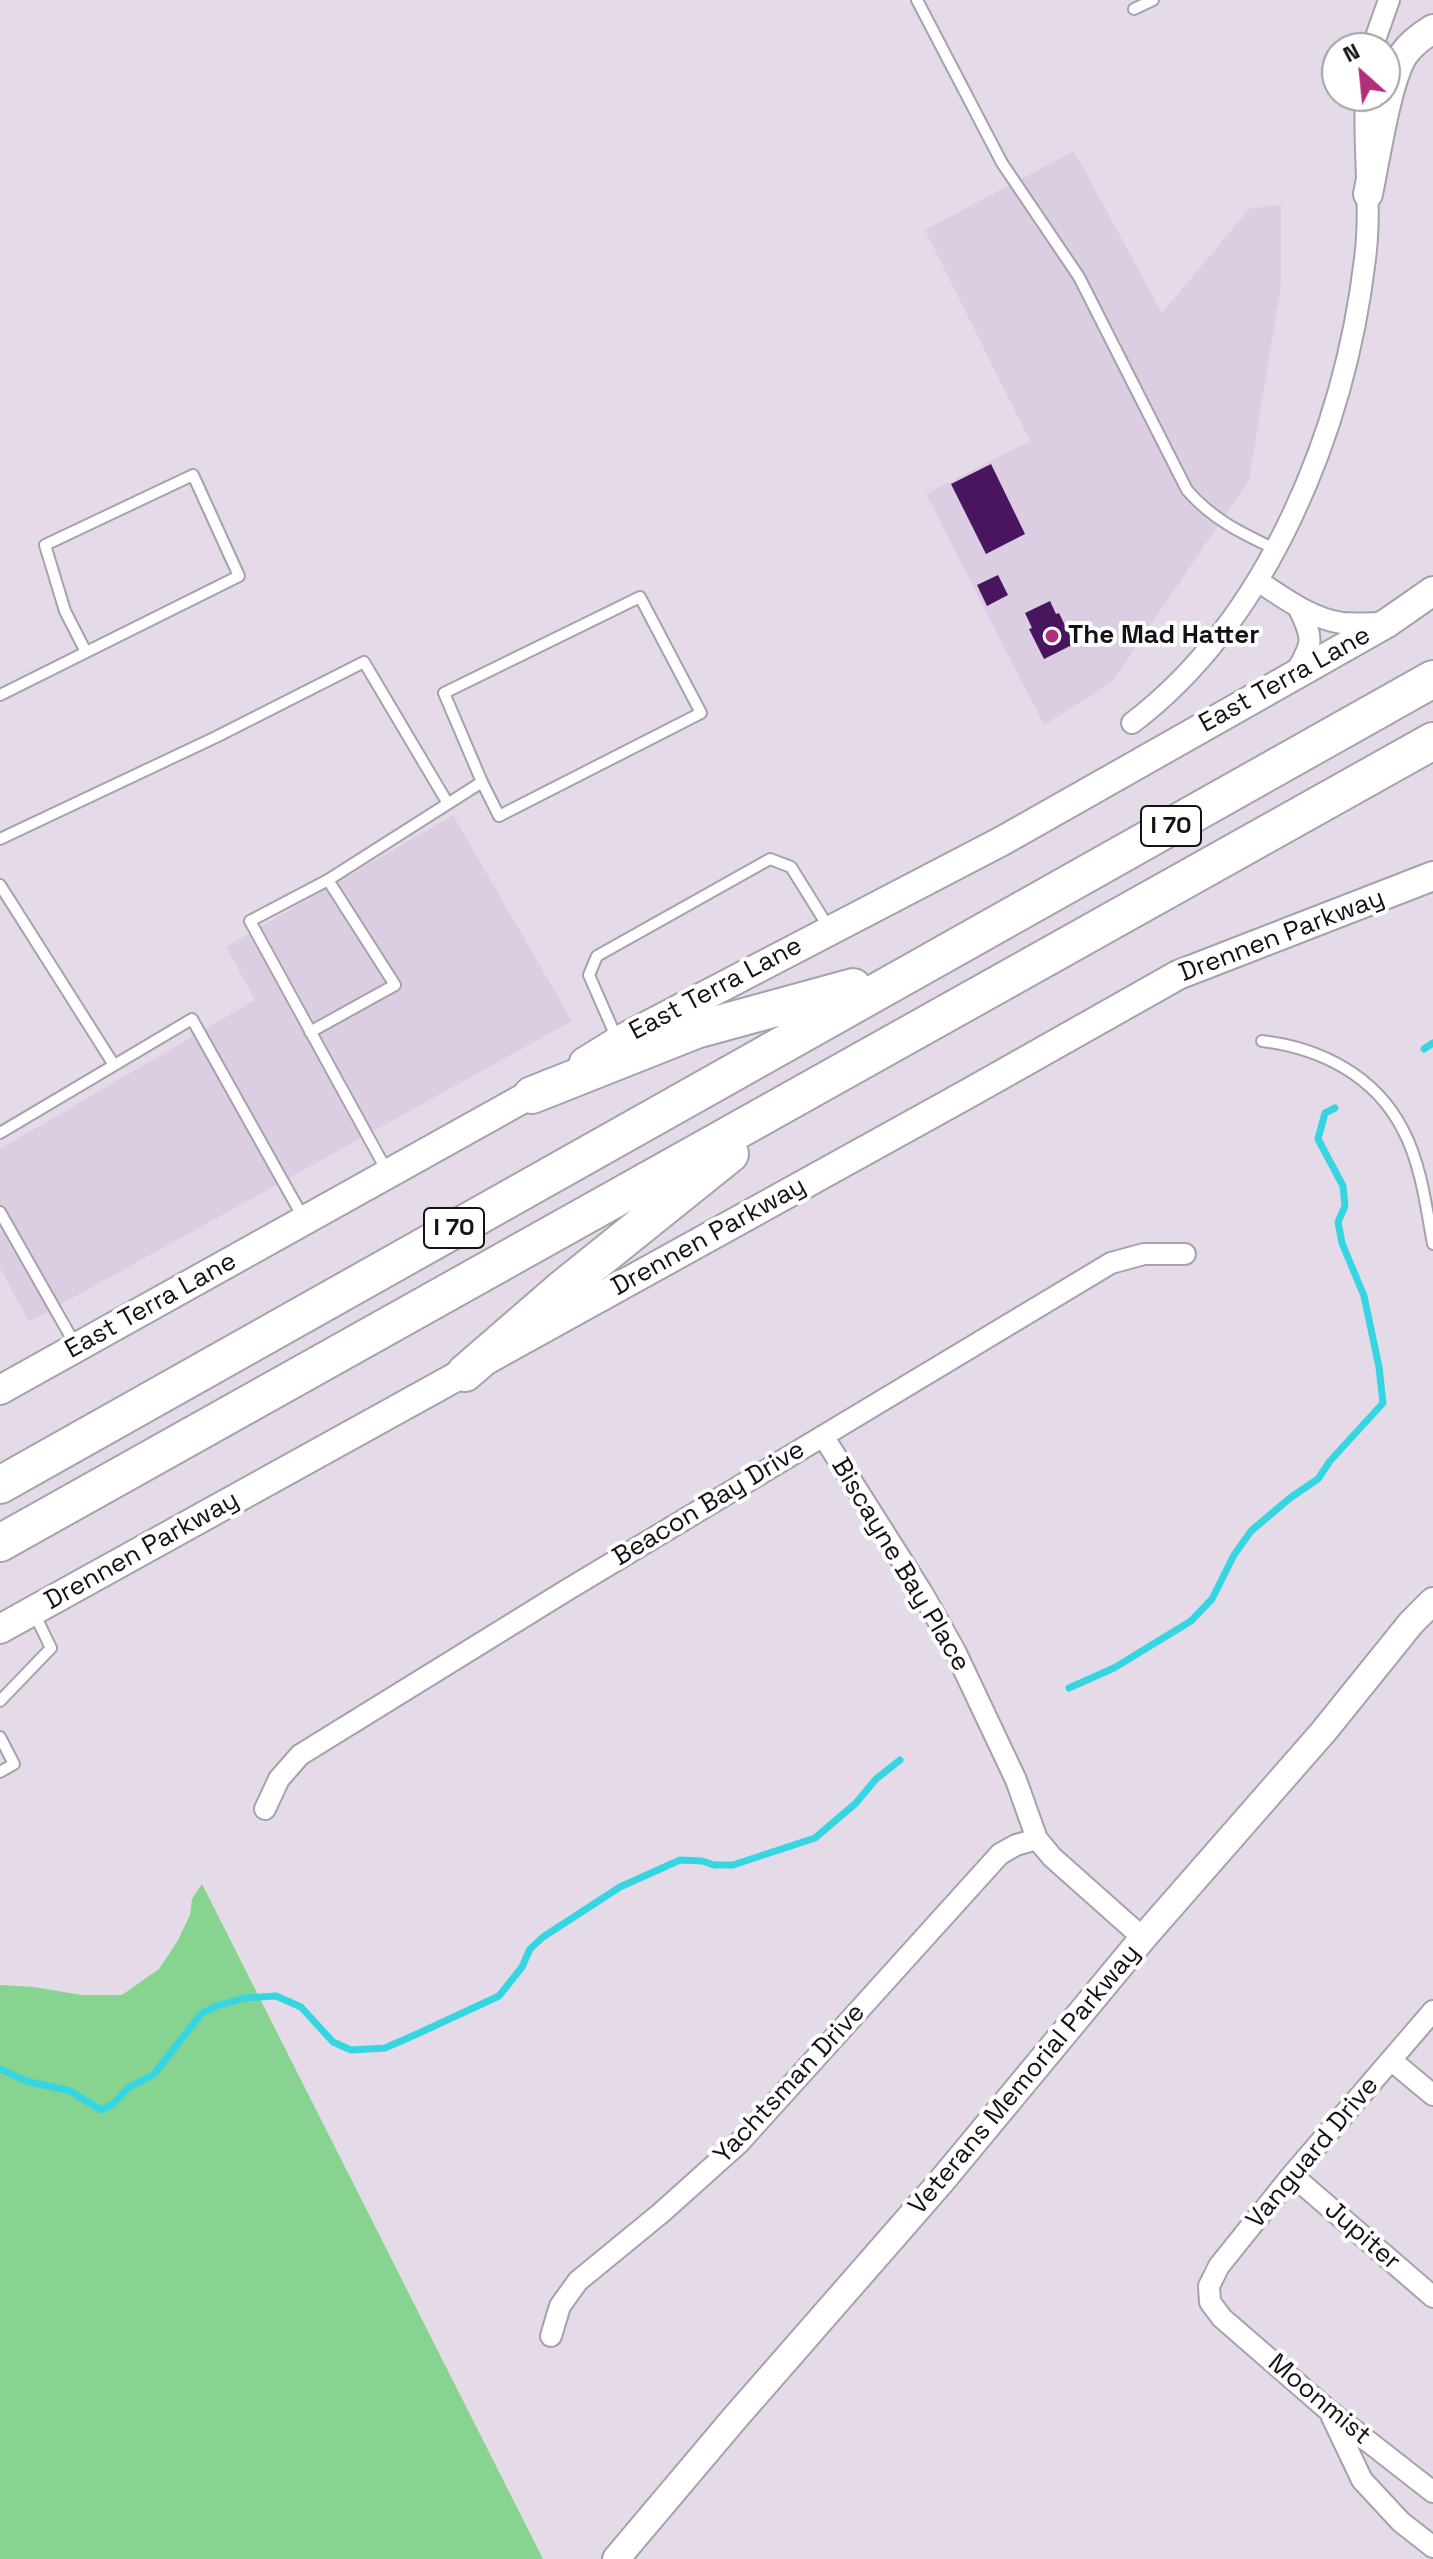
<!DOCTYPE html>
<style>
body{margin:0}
#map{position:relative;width:1433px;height:2559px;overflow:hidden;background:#e4dae8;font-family:"Space Grotesk",sans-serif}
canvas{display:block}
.north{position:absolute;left:1321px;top:32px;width:80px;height:80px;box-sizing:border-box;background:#fff;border:2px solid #a1a0a2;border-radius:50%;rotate:333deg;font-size:22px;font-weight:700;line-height:32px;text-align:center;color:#151217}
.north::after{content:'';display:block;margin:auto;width:28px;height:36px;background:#b02f7a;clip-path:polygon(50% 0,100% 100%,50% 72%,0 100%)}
</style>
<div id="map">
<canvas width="1433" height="2559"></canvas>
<div class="north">N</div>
</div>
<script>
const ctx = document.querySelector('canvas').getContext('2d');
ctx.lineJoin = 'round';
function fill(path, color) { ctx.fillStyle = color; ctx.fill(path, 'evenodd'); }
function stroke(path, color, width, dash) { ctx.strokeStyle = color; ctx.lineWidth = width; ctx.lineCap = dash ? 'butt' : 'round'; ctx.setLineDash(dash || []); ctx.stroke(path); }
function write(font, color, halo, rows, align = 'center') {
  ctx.font = font + ' "Space Grotesk",sans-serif'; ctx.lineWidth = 8; ctx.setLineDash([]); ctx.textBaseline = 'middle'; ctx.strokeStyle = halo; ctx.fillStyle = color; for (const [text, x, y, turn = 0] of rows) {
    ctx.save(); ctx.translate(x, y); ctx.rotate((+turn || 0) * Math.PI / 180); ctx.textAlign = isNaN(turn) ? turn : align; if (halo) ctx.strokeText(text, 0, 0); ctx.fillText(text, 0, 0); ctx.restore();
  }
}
const built = new Path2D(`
 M1074,151L1162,313L1249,209L1281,204V285L1249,480L1112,682L1044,725L926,494L1030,441L925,230Z
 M453,815L572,1021L29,1322L0,1268V1149L255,1000L226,947Z`);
const green = new Path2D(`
 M202,1884L543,2559H0V1985L34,1987L81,1995H122L159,1969L177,1942L190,1915L192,1899Z`);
const stream = new Path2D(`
 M1424,1049L1433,1043
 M1069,1688L1114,1668L1191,1621L1212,1599L1234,1555L1251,1531L1290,1498L1318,1479L1330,1461L1383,1403L1379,1367L1364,1296L1342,1243L1338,1222L1345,1206L1343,1186L1318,1139L1325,1113L1335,1108
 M0,2069L26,2081L70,2091L101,2110L113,2104L128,2088L154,2074L201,2014L216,2006L245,1998L276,1996L301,2007L333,2042L351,2050L385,2048L417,2034L499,1996L522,1967L530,1949L543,1937L620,1887L680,1860L702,1861L714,1865H733L815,1838L856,1803L876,1779L900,1760`);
const building = new Path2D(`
 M991,464L1025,534L986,554L951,484Z
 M998,575L1008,595L987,606L977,585Z
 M1050,601L1056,614L1059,613L1074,644L1044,659L1029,629L1032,628L1025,613Z`);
const service = new Path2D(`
 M917,0L1002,163L1079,277L1187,490C1212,519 1241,533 1275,549
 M1134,9L1153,0
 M0,695L239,576L193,475L45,545L65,611L86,652
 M0,839L216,737L364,662L447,802
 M0,885L114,1065
 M310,1032L395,985L328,880
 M617,1039L589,975L597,956L770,859L791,867L829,928
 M1262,1041C1320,1048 1375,1075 1403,1130C1421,1164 1426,1206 1433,1244
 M0,1133L192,1019L304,1219
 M388,1173L250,921L328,880L482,782L499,816L701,713L640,597L444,693L482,782
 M0,1212L76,1346
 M0,1701L51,1648L34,1613
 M0,1737L14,1764L0,1772`);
const minor = new Path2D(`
 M1372,48L1389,0
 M1258,581C1284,598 1310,618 1342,623C1357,624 1372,623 1387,623
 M1295,674C1312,643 1315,642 1299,609
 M1132,723C1270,618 1345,427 1365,259C1372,205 1363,150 1366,96
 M823,1436L923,1594L955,1651L1016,1780L1037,1839L1052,1857L1143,1938
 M265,1809L279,1779L300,1755L567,1590L1111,1263L1144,1254H1185
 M1433,2011L1292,2175L1219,2266L1209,2286L1210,2302L1222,2318L1328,2410L1433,2492
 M1391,2060L1433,2095
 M1292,2175L1433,2297
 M551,2336L560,2306L578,2281L661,2213L739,2143L1000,1854L1016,1845L1037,1839
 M1332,2417L1362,2480L1401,2522L1433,2547`);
const tertiary = new Path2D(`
 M616,2559L734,2419L940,2183L1143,1938L1324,1731L1411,1623L1433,1601`);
const secondary = new Path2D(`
 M1368,194C1375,161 1387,79 1404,54C1411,44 1423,35 1433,29
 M584,1062L618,1041L1002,841L1387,623L1433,591
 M0,1390L549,1084
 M0,1629L969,1093L1178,975L1433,876`);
const motorway = new Path2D(`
 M532,1095L696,1030L853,987
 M465,1373L562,1289L730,1154
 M0,1485L1433,679
 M0,1543L1433,741`);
const markers = [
 [1052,636,8,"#b02f7a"]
];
const shields = [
 [1171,826,60],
 [454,1228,60]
];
const shieldNames = [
 ["I 70",1171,826],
 ["I 70",454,1228]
];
const poiNames = [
 ["The Mad Hatter",1068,636]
];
const streetNames = [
 ["East Terra Lane",1285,680,-29],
 ["Drennen Parkway",1282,936,-21],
 ["East Terra Lane",716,989,-28],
 ["Drennen Parkway",709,1237,-29],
 ["East Terra Lane",151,1306,-29],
 ["Beacon Bay Drive",709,1504,-31],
 ["Drennen Parkway",142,1551,-29],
 ["Biscayne Bay Place",900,1565,59],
 ["Veterans Memorial Parkway",1025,2080,-50],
 ["Yachtsman Drive",790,2084,-47],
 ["Vanguard Drive",1313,2153,-50],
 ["Jupiter",1362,2236,41],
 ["Moonmist",1319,2400,40]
];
fill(built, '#dbcee2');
fill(green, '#86d48f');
stroke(stream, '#35d6e2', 7);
fill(building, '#49155e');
stroke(service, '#a8a0ad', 14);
stroke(minor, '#a8a0ad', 24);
stroke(tertiary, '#a8a0ad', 30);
stroke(secondary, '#a8a0ad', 32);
stroke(motorway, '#a8a0ad', 40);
stroke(service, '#fff', 10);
stroke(minor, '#fff', 20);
stroke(tertiary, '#fff', 26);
stroke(secondary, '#fff', 28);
stroke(motorway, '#fff', 36);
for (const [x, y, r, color] of markers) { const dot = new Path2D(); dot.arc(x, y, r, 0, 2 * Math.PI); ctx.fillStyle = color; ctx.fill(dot); stroke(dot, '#fff', 3); }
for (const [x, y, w] of shields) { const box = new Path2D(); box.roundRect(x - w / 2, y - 20, w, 40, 6); ctx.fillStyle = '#fff'; ctx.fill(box); stroke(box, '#151217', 2); }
write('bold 24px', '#151217', null, shieldNames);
write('bold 26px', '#151217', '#fff', poiNames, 'left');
write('26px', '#151217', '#fff', streetNames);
</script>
